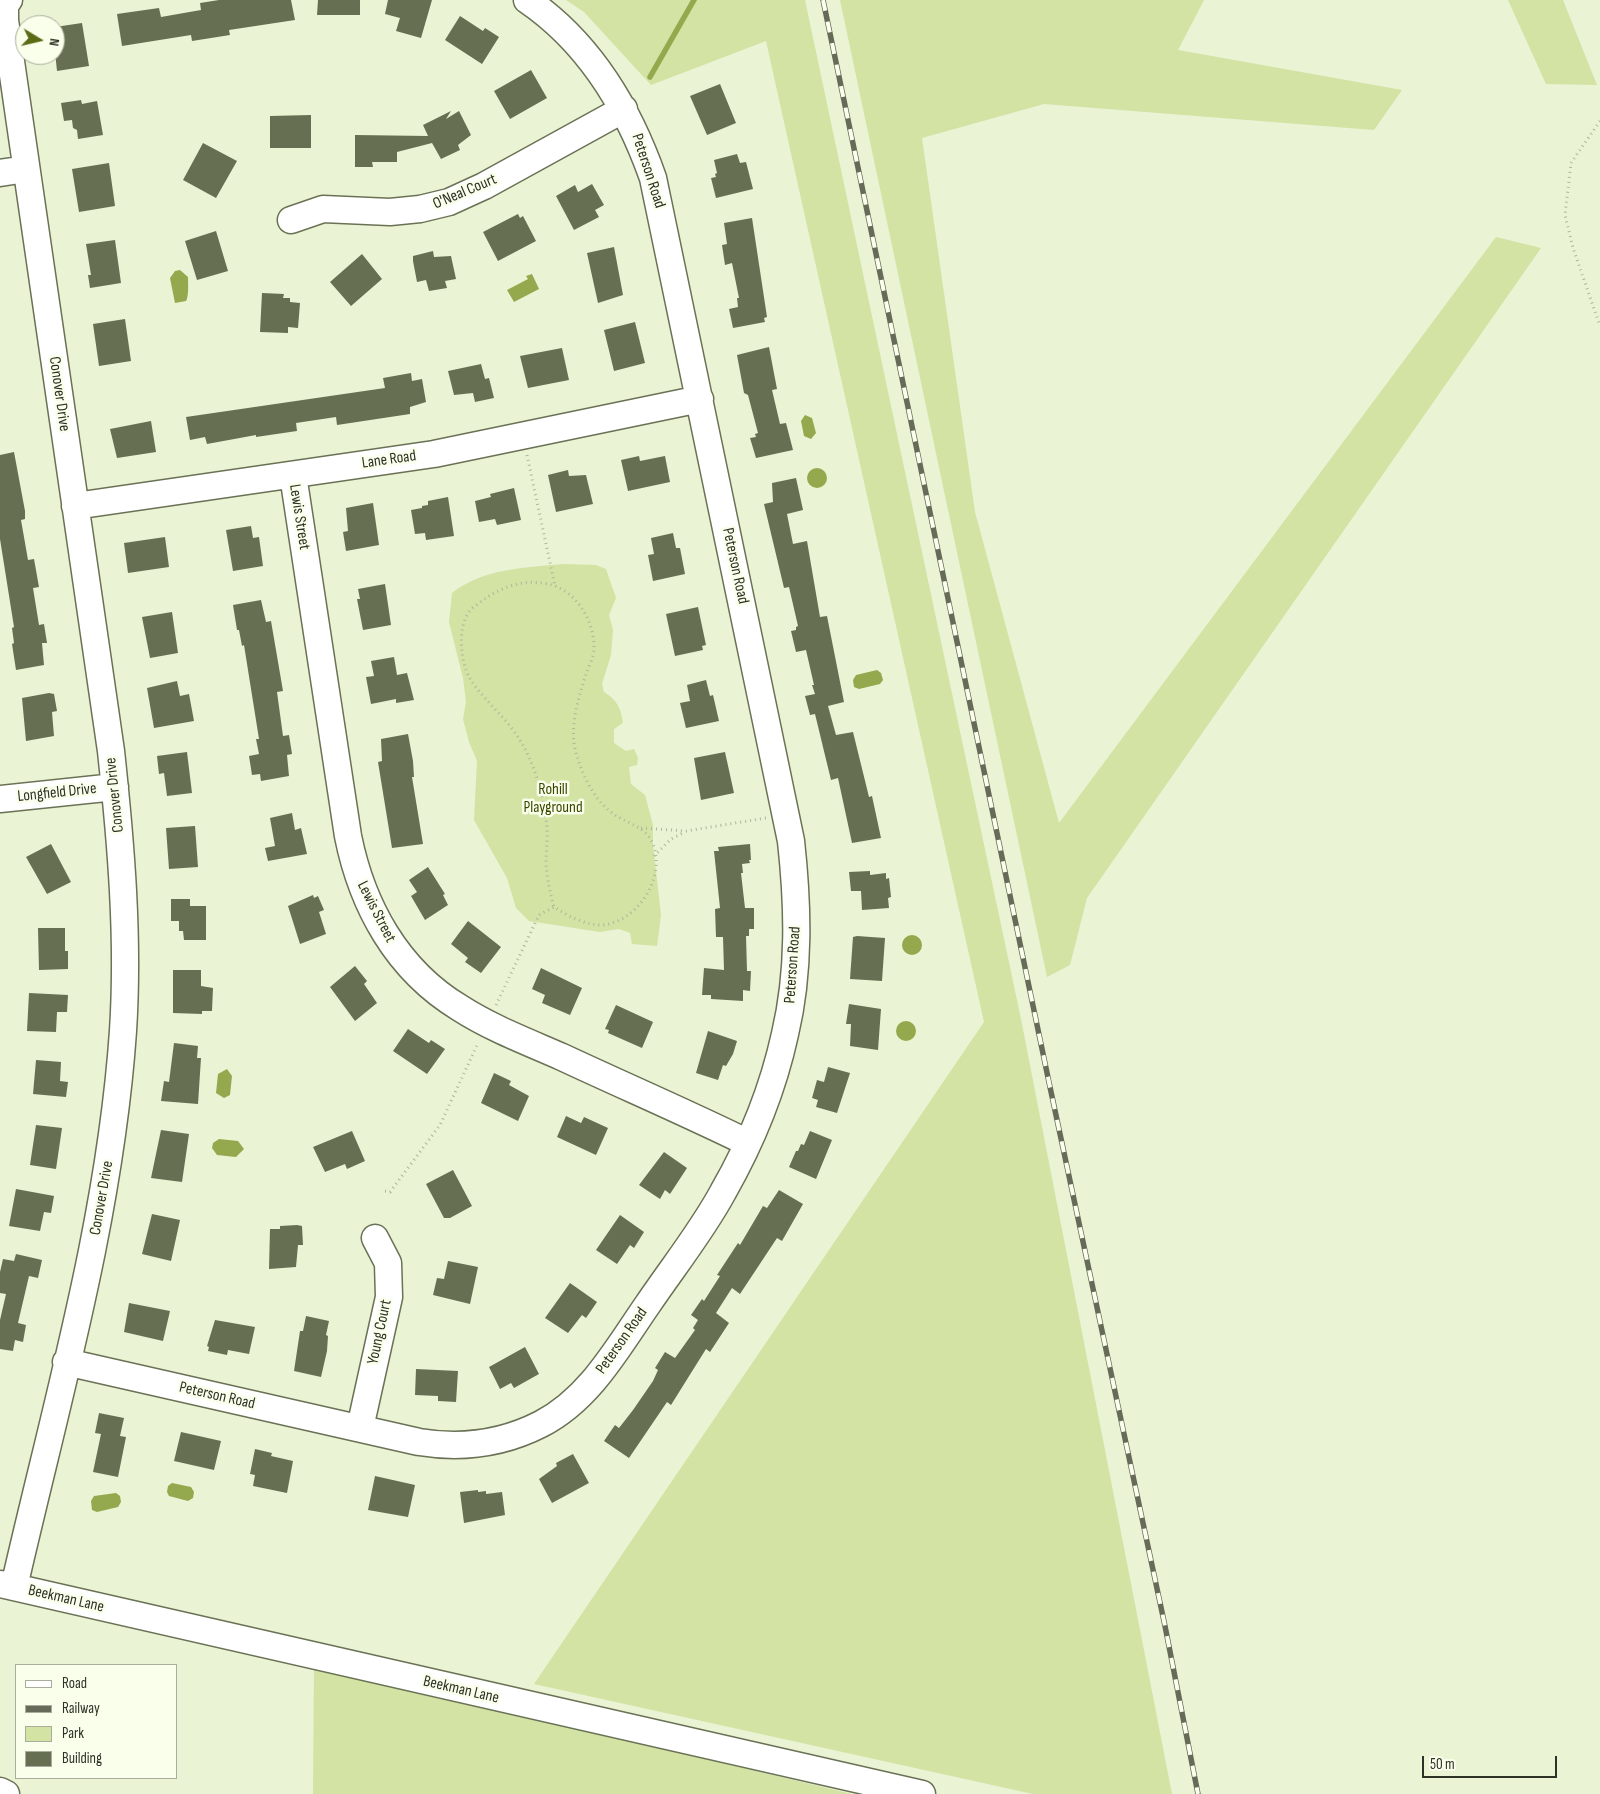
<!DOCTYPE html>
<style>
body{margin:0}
#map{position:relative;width:1600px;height:1794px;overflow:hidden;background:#eaf3d3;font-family:"Sofia Sans Condensed",sans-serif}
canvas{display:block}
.legend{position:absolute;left:15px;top:1664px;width:162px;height:115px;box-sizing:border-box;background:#f9ffeb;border:1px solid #a8ad9c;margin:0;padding:6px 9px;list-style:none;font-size:15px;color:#2e3125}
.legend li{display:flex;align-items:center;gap:10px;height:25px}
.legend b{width:25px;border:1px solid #a8ad9c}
.north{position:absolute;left:15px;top:15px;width:50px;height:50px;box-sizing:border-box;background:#f9ffeb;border:1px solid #a8ad9c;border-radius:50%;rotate:99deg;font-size:14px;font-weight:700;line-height:20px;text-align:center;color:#2e3125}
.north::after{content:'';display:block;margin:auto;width:18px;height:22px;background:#5a6a15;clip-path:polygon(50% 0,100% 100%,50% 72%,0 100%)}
.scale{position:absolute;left:1422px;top:1756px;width:135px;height:22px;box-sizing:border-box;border:2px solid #2e3125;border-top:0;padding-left:6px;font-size:15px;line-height:18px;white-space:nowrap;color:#2e3125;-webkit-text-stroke:4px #f9ffeb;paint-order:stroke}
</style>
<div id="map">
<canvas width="1600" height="1794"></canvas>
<ul class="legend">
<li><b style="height:6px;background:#fff"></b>Road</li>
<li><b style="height:6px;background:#666a58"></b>Railway</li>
<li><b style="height:14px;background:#d2e3a4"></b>Park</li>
<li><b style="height:14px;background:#676f53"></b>Building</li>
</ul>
<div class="north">N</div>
<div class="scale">50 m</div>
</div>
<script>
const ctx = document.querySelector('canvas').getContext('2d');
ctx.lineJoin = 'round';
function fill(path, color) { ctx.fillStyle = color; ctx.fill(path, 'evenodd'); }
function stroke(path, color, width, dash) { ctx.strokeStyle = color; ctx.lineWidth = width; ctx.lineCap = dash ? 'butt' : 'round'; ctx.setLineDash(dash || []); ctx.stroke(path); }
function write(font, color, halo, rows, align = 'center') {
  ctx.font = font + ' "Sofia Sans Condensed",sans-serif'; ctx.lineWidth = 5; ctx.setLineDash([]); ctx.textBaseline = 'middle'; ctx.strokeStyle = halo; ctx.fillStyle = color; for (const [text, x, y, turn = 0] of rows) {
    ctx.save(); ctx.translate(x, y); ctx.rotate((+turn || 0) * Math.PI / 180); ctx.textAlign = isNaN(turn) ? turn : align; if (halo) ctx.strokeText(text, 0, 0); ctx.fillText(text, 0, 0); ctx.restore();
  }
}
const green = new Path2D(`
 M566,0H805L1021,1019L1172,1794H1033L534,1684L984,1022L766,41L651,85L584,12Z
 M840,0H1204L1178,50L1402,90L1374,130L1044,104L922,138L975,512L1059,823L1496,237L1541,248L1087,898L1070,965L1047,977Z
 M1508,0H1563L1597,85L1546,84Z
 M563,564L596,565L606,569L616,598L609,615L613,630L611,655L602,684L604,692C617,700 621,708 623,723L614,729V743L626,751L634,749L638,758L637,765L629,767L631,784L645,795L653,825V845L661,915L657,946L632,944L630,933L619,929L600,932L529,921L516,908L507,878L474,820L477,761L469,742L463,719L466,702L463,678L449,622L452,593C484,568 524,568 563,564Z
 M314,1666L852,1794H313Z`);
const water = new Path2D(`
 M180,270L188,277C188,282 189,297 186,301L175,303L170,278L175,271Z
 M532,274L539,289L514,302L507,290L528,279L526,276Z
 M805,415L812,418L816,433L811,439L804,436L801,421Z
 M807 478a10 10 0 1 1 20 0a10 10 0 1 1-20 0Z
 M877,670L881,673L883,680L880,684L859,689L854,687L853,680L856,675Z
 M902 945a10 10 0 1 1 20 0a10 10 0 1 1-20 0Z
 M896 1031a10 10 0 1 1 20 0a10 10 0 1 1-20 0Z
 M227,1069L232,1076L230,1095L224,1098L216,1093L218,1074Z
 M219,1139L238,1141L244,1149L236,1157L217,1155L212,1148L213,1143Z
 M172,1483L191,1487L194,1492L193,1498L188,1501L169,1496L167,1492L168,1486Z
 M116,1493L120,1496L121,1502L118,1507L97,1512L92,1510L91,1501L94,1496Z`);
const stream = new Path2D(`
 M650,77L694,0`);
const building = new Path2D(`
 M219,0H291L295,20L229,30L230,35L192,41L191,35L122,46L117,14L159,8L161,17L201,10L200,3Z
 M318,0H360V15H317Z
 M388,0H432L421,38L396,31L400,18L385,14Z
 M460,16L483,31L485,28L499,37L482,64L445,40Z
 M82,23L89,66L57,71L55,52H59L55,27Z
 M531,70L547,98L510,119L494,91Z
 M720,84L736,123L707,135L690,96Z
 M81,100L82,104L97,101L103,135L78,139L77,130L73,128L72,120L64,121L61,103Z
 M451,111L446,119L459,111L471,135L458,145L460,150L441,159L432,143L397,152V162H372L373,167H355V135L428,136L423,125Z
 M311,115V148H270V116Z
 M203,143L237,161L216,198L183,180Z
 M737,154L740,163L746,162L753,189L716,198L711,178L716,177L715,174L717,173L714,160Z
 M109,163L115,206L79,212L72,169Z
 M592,184L604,205L595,210L599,217L574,230L556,196L575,185L578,192Z
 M518,214L520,218L523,216L536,241L498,261L483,232Z
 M752,218L767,317L764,318L765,322L733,328L729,309L738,307L737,298H739L732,263L725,265L722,245L727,244L724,223Z
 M216,231L228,271L197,280L185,241Z
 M115,240L121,283L90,288L88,275H91L86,244Z
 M614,247L623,295L598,303L587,253Z
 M433,251L434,257L451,256L456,279L445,281L447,288L429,291L426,280L417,282L413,261V256Z
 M362,254L382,279L351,306L330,282Z
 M262,293L284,294L283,298H290V302L300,303L298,328L288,327V333L260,332Z
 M125,319L131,361L99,366L93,324Z
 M635,322L645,363L614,371L604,330Z
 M769,347L777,389L772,390L780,424L786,423L793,450L756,458L750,438L756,437L755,434L758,433L748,395L744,393L737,355Z
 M562,348L569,380L528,388L520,356Z
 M481,364L485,379L489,378L494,398L475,402L473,393L454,395L448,371Z
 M411,373L412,381L422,379L426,402L410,407V414L337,425L336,417L296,423L297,431L256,437V435L207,444L205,437L190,440L186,417L385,388L383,378Z
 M151,421L156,452L117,458L110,429Z
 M14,452L25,511V519L21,520L28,560L34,559L39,587L33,588L39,625L44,624L47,643H42L44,665L16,670L12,644L14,643L12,628L14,627L0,539V455Z
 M639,456L640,461L665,456L670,482L628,491L621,460Z
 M568,470L569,476L586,475L593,504L556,512L548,475Z
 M796,478L803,510L787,514L793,544L807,541L820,617L827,616L844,702L828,706L836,735L853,732L869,797L872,796L881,838L852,843L838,778L831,780L815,714L810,715L805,696L815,694L812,685H814L806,650L796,652L791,631L796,630V627L798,626L789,587L784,588L764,504L773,502L772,483Z
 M514,488L521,520L497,525L495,519L479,522L475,501L491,497L490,494Z
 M448,497L454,536L426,540L425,533L415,534L411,510L422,508V506L428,505V501Z
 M373,503L379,545L346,551L343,532L348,531L346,508Z
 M251,526L253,538L259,537L263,566L233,571L226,530Z
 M673,533L676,548H680L685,574L653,581L648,555L654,554L651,538Z
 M165,537L169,567L128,573L124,543Z
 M385,584L391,625L363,630L357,599H360L358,589Z
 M261,600L266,622L271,621L283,691L277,692L283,736L289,735L292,754L287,755L289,776L261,781L260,774L252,775L249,756L259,754L256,739H259L244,645L242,646L239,630H237L233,605Z
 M698,607L706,645L702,646L703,650L675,656L666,614Z
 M172,612L178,653L150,658L142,617Z
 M394,657L397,675L407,673L414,700L396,703V699L371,704L366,677L374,676L371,661Z
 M706,680L710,696L713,695L719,721L686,728L680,703L690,701L687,685Z
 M177,681L180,696L189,694L194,721L154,728L147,688Z
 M49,693L54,694L57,711L52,712L54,736L26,741L22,698Z
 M408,734L413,761L414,777H412L423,844L392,848L378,762L382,761L381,739Z
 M187,752L192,793L167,796L164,773L159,774L157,756Z
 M725,752L734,793L701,800L694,758Z
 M292,813L295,830L301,828L307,854L268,861L265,848L275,846L270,818Z
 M195,826L198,867L169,869L166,828Z
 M51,844L71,882L47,894L26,857Z
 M750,844L751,860H749L750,863L742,864L743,873H741L745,908H754V929H749V936H746L747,971H751L750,991L743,990V1001L711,999V995H702L704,968L724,970L723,937H716L715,909L720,908L714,851H719L718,847Z
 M428,867L445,894L443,895L448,905L425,920L411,896L417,892L409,880Z
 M870,871V875L886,873V879L889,878L891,897L888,898L889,908L862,910L861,891H851L849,872Z
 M313,895L314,898L318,896L324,910L319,912L326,934L300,944L288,906Z
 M171,899H190V906H206V940H184L183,931H179V921H171Z
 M468,921L501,947L481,973L465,962L468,958L451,944Z
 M38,928H65V951H68V969L39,970Z
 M857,936L885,938L882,981L850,979L853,937Z
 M355,966L367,981L364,984L377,1003L355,1021L330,987Z
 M541,968L582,988L570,1015L542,1003L545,995L532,989Z
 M173,970H201V986L213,988L212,1011H202V1014L173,1013Z
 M29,993L68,995L67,1012H57L56,1032L27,1031Z
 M849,1004L881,1009L878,1050L850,1046L851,1024H846Z
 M616,1005L653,1022L642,1048L608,1033L609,1030L605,1029Z
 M408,1029L429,1043L431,1040L445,1049L427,1074L393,1051Z
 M708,1031L737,1041L733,1054L726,1066L723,1065L718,1080L696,1073Z
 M174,1043L198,1046L197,1058H201L198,1104L161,1101L164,1081L169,1082Z
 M36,1060L61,1062L60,1081L68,1082L66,1097L33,1094Z
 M828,1067L850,1073L837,1113L816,1107L818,1100L812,1098L817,1080L824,1082Z
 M494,1073L511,1081L509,1085L529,1096L518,1121L481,1103Z
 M566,1116L581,1123L584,1117L608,1128L596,1155L557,1137Z
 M36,1125L62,1128L56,1169L30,1165Z
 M161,1130L189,1134L182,1182L151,1178Z
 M352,1131L365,1161L347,1169L345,1164L325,1172L313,1147Z
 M810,1131L832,1140L816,1179L789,1167L796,1151H798L801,1144L804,1145Z
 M664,1152L687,1168L670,1194L665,1190L660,1199L639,1185Z
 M453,1170L472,1206L450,1218H444L426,1184Z
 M16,1189L54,1196L51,1213L44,1212L40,1231L9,1226Z
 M779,1190L803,1204L782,1241L777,1238L740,1294L732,1288L716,1313L729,1323L710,1352L706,1349L671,1405L667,1402L629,1458L604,1441L615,1425L619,1428L633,1410L653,1381L658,1370L655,1368L665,1352L675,1358L695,1330L693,1328L698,1320L691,1315L702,1299L704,1301L720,1276L717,1275L738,1243L740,1245L763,1206L767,1208Z
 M152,1214L180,1220L171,1261L142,1254Z
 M620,1215L644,1232L634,1248L630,1245L617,1264L596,1250Z
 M297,1225L302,1226L303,1245H298L296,1267L269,1269L270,1229H280V1226Z
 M16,1254L42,1260L38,1278L29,1276L18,1323L26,1325L23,1342L15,1340L13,1351L0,1349V1320L6,1294L0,1293V1272L3,1259L14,1261Z
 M448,1261L478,1267L470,1304L433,1295L437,1278L444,1279Z
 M570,1283L597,1302L586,1318L582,1315L568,1333L545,1318Z
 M129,1303L170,1311L163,1341L124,1332Z
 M306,1316L329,1321L326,1335L328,1336L327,1351L321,1377L294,1371L300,1331H303Z
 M215,1320L255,1327L249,1354L228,1350L227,1355L208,1351L209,1347L207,1346Z
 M525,1347L539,1374L514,1388L511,1383L500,1389L489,1367Z
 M416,1369L458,1371L456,1402L438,1401V1396L415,1395Z
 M99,1413L124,1418L120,1436L126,1437L118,1477L93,1472L101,1434L95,1433Z
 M181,1432L221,1441L214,1470L174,1461Z
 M255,1449L272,1453L271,1456L293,1461L287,1493L253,1486L255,1475L250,1474Z
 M573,1454L589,1483L552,1503L539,1479L557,1466L556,1463Z
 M375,1476L415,1485L408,1517L368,1510Z
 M478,1490V1492L486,1491V1494L502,1492L505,1515L464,1523L460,1492Z`);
const path = new Path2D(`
 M1600,121L1571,163L1565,215L1573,248L1600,326
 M527,455L555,586
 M641,828L686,831L766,818
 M654,856L671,839L685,832
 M496,1005L539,915L554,907C570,917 593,930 612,923C642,914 665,875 653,844C646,827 629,824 615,815C596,803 583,777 577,756C568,729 578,700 586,674C589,666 594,656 594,648C594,620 576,590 548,584C520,578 497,589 475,606C456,619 459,662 471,680C485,702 508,719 521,742C536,767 544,799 547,827C548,839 546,851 546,863C547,878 550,893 554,907
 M385,1191L390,1192L440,1125L478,1043`);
const minor = new Path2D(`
 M9,0L5,5V20L111,751C121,844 129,938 123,1031C110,1220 56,1403 14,1587
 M0,173L26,169
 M291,220L323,209L390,212L420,209L449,202L484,186L624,109
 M293,475L348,836C362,906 397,970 460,1008C491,1028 528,1042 562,1057C624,1086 687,1113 748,1143
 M75,506L434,454L700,399
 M0,799L115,787
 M66,1362L419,1442C462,1449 502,1444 541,1424C590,1399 618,1347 648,1304C673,1267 702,1231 723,1192C751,1143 773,1089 785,1034C800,971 798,905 791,841L653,178C628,107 590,43 527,0
 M360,1428L389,1297L388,1263L375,1238
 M0,1584L922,1794
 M0,1791L6,1794`);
const rail = new Path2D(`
 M823,0L1050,1087L1165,1626L1198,1794`);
const streetNames = [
 ["Peterson Road",648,171,72],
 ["O'Neal Court",465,192,-23],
 ["Conover Drive",59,394,82],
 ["Lane Road",389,460,-8],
 ["Lewis Street",299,517,81],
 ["Peterson Road",735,566,78],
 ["Longfield Drive",57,793,-6],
 ["Conover Drive",115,795,-96],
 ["Lewis Street",376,912,63],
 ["Peterson Road",793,965,-86],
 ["Conover Drive",102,1198,-80],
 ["Young Court",380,1332,-78],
 ["Peterson Road",622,1341,-55],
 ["Peterson Road",217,1396,13],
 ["Beekman Lane",66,1599,13],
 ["Beekman Lane",461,1690,13]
];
const parkNames = [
 ["Rohill",553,790],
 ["Playground",553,808]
];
fill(green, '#d2e3a4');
fill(water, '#94a94d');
stroke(stream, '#94a94d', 5.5);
fill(building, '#676f53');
stroke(minor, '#6a7256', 29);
stroke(path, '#afb69d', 3, [1, 4]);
stroke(minor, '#fff', 26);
stroke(rail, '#666a58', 5.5);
stroke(rail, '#f9ffeb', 4, [11]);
write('16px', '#2e3125', '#f9ffeb', streetNames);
write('16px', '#3a4600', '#f9ffeb', parkNames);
</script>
